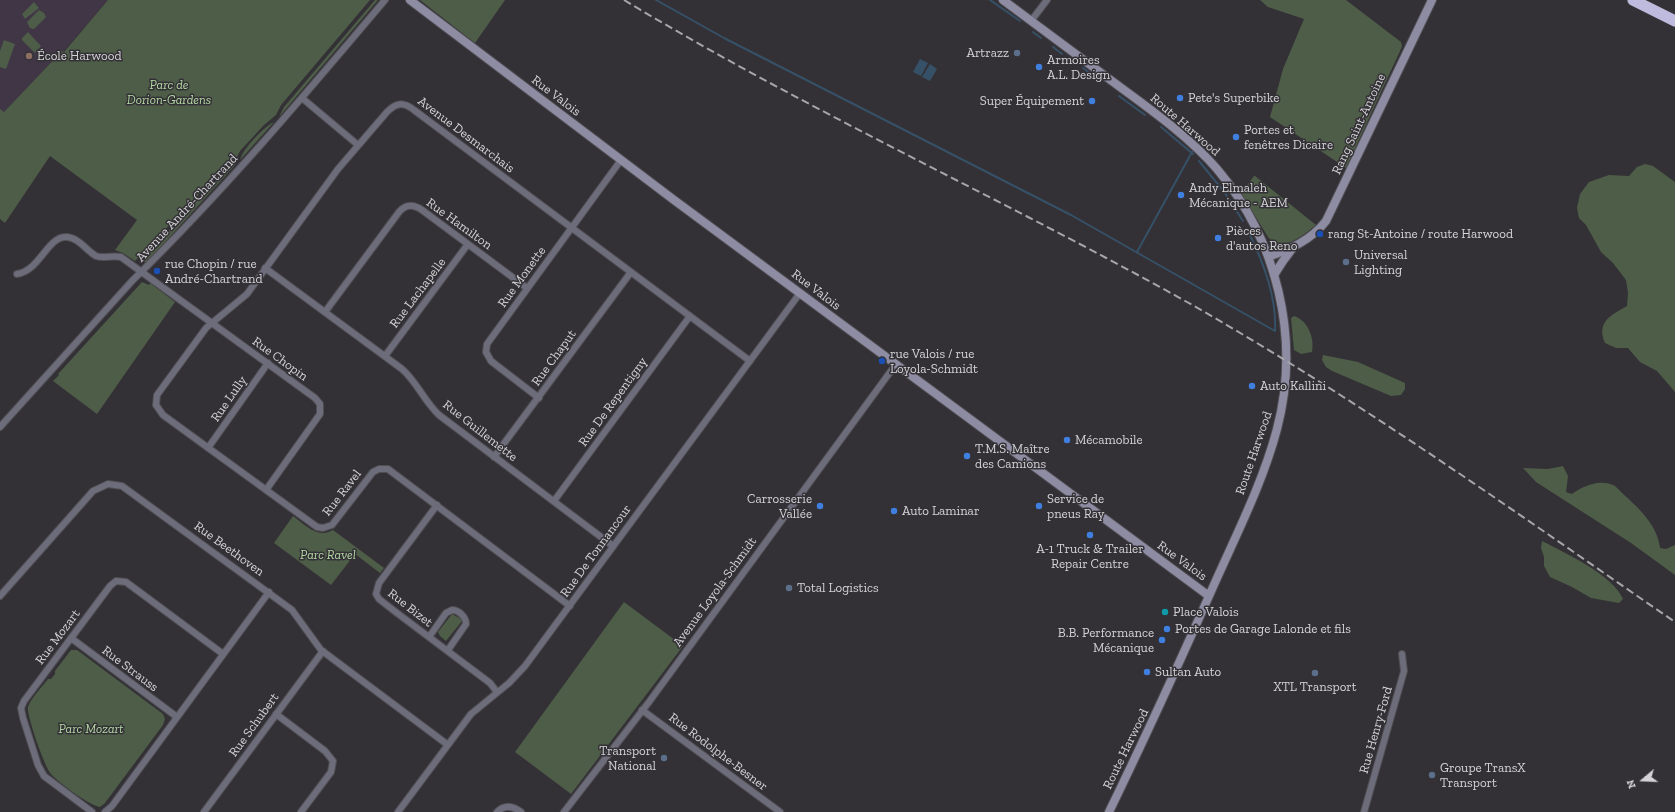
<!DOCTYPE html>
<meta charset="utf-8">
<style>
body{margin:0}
#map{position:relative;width:1675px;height:812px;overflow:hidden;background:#333136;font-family:"Zilla Slab",serif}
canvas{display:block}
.north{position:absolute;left:1623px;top:760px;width:40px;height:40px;-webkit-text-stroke:3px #333136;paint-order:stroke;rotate:251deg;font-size:11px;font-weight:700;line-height:16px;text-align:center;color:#d4d3d6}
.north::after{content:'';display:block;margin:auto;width:14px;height:18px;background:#d4d3d6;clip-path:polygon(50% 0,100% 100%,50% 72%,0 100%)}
</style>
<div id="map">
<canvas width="1675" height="812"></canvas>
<div class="north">N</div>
</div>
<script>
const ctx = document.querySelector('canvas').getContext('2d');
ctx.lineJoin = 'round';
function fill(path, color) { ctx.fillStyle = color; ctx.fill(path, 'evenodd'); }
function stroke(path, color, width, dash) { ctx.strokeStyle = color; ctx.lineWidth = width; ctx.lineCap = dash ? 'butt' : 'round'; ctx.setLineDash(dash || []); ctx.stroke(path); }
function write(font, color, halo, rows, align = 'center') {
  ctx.font = font + ' "Zilla Slab",serif'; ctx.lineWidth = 3; ctx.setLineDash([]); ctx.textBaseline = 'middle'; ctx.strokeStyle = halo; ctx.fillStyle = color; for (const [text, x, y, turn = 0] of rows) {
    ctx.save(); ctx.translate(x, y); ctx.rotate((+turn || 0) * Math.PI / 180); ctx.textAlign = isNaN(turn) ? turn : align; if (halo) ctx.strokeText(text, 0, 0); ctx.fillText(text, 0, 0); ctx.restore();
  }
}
const education = new Path2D(`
 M0,0H108L63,52L62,51L4,112L0,109Z`);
const green = new Path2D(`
 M108,0H370L281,105L276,115L264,125L240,151L235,161L226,166L135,261L123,253L115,250L137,220L50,156L5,223L0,219V109L4,112L62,51L64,52Z
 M375,0H378L279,117L284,107Z
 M420,0H505L475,43Z
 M1260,0H1346L1401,42L1402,46L1400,51L1346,168L1270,117L1283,69L1304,19L1268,7Z
 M34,2L39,8L25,19L22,14Z
 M39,10L44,13L46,17L34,29L30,28L27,22Z
 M28,32L41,46L35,53L22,40V38Z
 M4,40L15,44L6,69L0,67V51Z
 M274,122L240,160C243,148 264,127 274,122Z
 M236,164L147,262H139L229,167Z
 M1645,164L1653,166L1675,182V392L1657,371L1640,362L1628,348H1616L1605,343C1596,322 1611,315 1627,306L1628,293L1626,280L1613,263L1601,252L1586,225L1579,218L1577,208L1580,194L1589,182L1609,175L1629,176L1637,167Z
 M1254,176H1255L1316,225C1305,234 1290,246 1275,245L1268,237L1241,193Z
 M142,282L149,285L150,283L175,302L97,414L53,381L59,375L58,374Z
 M1294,316C1308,320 1315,339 1312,352L1301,354L1294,350L1291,318Z
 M1323,355L1358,362L1405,383V389L1401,395L1391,396L1332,371L1326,367L1322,360Z
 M1563,466L1568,476L1566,492L1572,494C1583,486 1599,479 1613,485C1616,486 1620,491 1622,493C1638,507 1658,526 1660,548L1666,549L1675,545V575L1631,543L1536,482L1523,468L1548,469Z
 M293,516C305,525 318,539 333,530L384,568L380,573L355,554L331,585L274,543Z
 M1542,541C1565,553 1613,575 1623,599L1619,603L1591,598L1572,587L1550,577L1544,566V557L1541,548Z
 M624,602L683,646L571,794L515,752Z
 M452,614L461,619L462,621L446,641L440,636L438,632Z
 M71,650H77L163,714L165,719L163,725L105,803L100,807C90,806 58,782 51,774C45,768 26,714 28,707C31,698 42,687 48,679H51L55,674V671Z`);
const water = new Path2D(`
 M920,59L928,63L921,76L913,72Z
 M930,64L937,69L930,81L922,77Z`);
const stream = new Path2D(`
 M656,0L724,38L1071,215L1275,331C1277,297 1263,261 1248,231
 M990,0L1020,21
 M1033,32L1041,38
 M1053,47L1062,54
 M1083,68L1095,77
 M1119,96L1145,115
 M1161,127L1193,154
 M1199,161L1225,193L1243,221
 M1137,252L1192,152`);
const street = new Path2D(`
 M1031,21L1047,0
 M302,98L358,145
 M265,268L402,369C417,382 424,401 439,415L613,546
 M17,274C39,271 47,238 65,237C77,236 86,250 96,256C104,259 113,255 121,257L315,398L320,404V414L266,490
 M325,312L399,212C406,204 413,204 422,210L527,288
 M385,356L468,244
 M539,398L491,361L486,352L487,344L621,160
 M0,427L132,281C222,193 304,96 385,0
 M208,448L268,363
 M494,457L631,272
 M554,501L690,316
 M437,505L379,583L376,594L379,599L397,613L490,683L497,692
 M0,596L93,491L108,484L122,486L292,610L321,650L448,745
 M570,606L388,469H379L373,472L332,525L323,528L317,527L163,415L156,405L157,395L206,328L247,294L338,169L387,112C397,102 404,102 414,110L750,361
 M429,637L446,613L452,610C459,610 466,617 466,624L448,650
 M71,638L177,717
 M642,710L780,812
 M276,714L325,751L333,761L331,772L301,812
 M92,812L44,776L38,765L23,718L21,708L24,701L110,586L116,581L126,582L223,654
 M105,812L112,806L269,592
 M204,812L323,651
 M398,812L471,714L509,683L525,666L800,293
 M497,812C505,804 513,806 521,812
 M564,812L649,702L896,364
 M1364,812L1404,671L1402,654`);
const secondary = new Path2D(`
 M410,0L674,200L1209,596
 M1003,0C1042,29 1081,58 1120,87C1154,112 1189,137 1217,169C1277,240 1301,338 1277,429C1262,486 1233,541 1209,596C1177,668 1144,740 1109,812
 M1268,257C1291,249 1311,240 1326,221L1432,0
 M1274,275L1283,261L1292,249`);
const highway = new Path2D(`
 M1633,0L1675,21`);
const rail = new Path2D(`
 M624,0C806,110 1001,198 1187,302C1356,398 1515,512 1675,622`);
const markers = [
 [1017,53,4,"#5c6f8a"],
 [29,56,4,"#8d6e63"],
 [1039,67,4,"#3f7fe0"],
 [1180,98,4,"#3f7fe0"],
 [1092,101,4,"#3f7fe0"],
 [1236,137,4,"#3f7fe0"],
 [1181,195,4,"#3f7fe0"],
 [1320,234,4,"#1a4fb4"],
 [1218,238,4,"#3f7fe0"],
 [1346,262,4,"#5c6f8a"],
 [157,271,4,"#1a4fb4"],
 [882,361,4,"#1a4fb4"],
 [1252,386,4,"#3f7fe0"],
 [1067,440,4,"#3f7fe0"],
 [967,456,4,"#3f7fe0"],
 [820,506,4,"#3f7fe0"],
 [1039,506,4,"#3f7fe0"],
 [894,511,4,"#3f7fe0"],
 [1090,535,4,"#3f7fe0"],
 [789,588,4,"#5c6f8a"],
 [1165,612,4,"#0f9aa8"],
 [1167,629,4,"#3f7fe0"],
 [1162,640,4,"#3f7fe0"],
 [1147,672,4,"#3f7fe0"],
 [1315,673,4,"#5c6f8a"],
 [664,758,4,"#5c6f8a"],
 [1432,775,4,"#5c6f8a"]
];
const poiNames = [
 ["Artrazz",1009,53,"right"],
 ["École Harwood",37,56],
 ["Armoires",1047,60],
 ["A.L. Design",1047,75],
 ["Pete's Superbike",1188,98],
 ["Super Équipement",1084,101,"right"],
 ["Portes et",1244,130],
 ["fenêtres Dicaire",1244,145],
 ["Andy Elmaleh",1189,188],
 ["Mécanique - AEM",1189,203],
 ["Pièces",1226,231],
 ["d'autos Reno",1226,246],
 ["rang St-Antoine / route Harwood",1328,234],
 ["Universal",1354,255],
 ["Lighting",1354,270],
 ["rue Chopin / rue",165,264],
 ["André-Chartrand",165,279],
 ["rue Valois / rue",890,354],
 ["Loyola-Schmidt",890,369],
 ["Auto Kallini",1260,386],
 ["Mécamobile",1075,440],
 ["T.M.S. Maître",975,449],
 ["des Camions",975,464],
 ["Carrosserie",812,499,"right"],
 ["Vallée",812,514,"right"],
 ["Service de",1047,499],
 ["pneus Ray",1047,514],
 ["Auto Laminar",902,511],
 ["A-1 Truck & Trailer",1090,549,"center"],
 ["Repair Centre",1090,564,"center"],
 ["Total Logistics",797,588],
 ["Place Valois",1173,612],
 ["Portes de Garage Lalonde et fils",1175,629],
 ["B.B. Performance",1154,633,"right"],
 ["Mécanique",1154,648,"right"],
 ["Sultan Auto",1155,672],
 ["XTL Transport",1315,687,"center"],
 ["Transport",656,751,"right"],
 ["National",656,766,"right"],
 ["Groupe TransX",1440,768],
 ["Transport",1440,783]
];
const parkNames = [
 ["Parc de",169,85],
 ["Dorion-Gardens",169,100],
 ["Parc Ravel",328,555],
 ["Parc Mozart",91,729]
];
const streetNames = [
 ["Rue Valois",556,96,37],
 ["Rang Saint-Antoine",1359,124,-65],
 ["Route Harwood",1185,125,41],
 ["Avenue Desmarchais",466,135,37],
 ["Avenue André-Chartrand",187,208,-47],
 ["Rue Hamilton",459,224,36],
 ["Rue Monette",522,277,-54],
 ["Rue Valois",816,290,37],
 ["Rue Lachapelle",418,293,-53],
 ["Rue Chaput",554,358,-54],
 ["Rue Chopin",280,359,36],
 ["Rue Lully",229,399,-55],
 ["Rue De Repentigny",613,402,-54],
 ["Rue Guillemette",480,431,38],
 ["Route Harwood",1254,453,-71],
 ["Rue Ravel",342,493,-52],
 ["Rue Beethoven",229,549,36],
 ["Rue De Tonnancour",596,551,-54],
 ["Rue Valois",1182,561,36],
 ["Avenue Loyola-Schmidt",715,592,-54],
 ["Rue Bizet",410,608,38],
 ["Rue Mozart",58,637,-53],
 ["Rue Strauss",130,669,37],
 ["Rue Schubert",254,725,-54],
 ["Rue Henry-Ford",1376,730,-74],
 ["Route Harwood",1126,749,-64],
 ["Rue Rodolphe-Besner",718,752,37]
];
fill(education, '#403645');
fill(green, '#4e5d48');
fill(water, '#365167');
stroke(stream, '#365167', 2);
stroke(street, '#504e53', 8);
stroke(secondary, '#504e53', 10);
stroke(highway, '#504e53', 12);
stroke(street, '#6d6c7b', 6);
stroke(secondary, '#8e8ca3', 8);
stroke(highway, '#bebbde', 11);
stroke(rail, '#a6a5a8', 2, [8, 4]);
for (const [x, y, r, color] of markers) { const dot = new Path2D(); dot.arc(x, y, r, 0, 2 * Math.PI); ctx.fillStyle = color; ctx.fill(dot); stroke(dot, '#333136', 1.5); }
write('13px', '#d4d3d6', '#333136', poiNames, 'left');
write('italic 13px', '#b4d8a4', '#333136', parkNames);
write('13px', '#d4d3d6', '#333136', streetNames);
</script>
